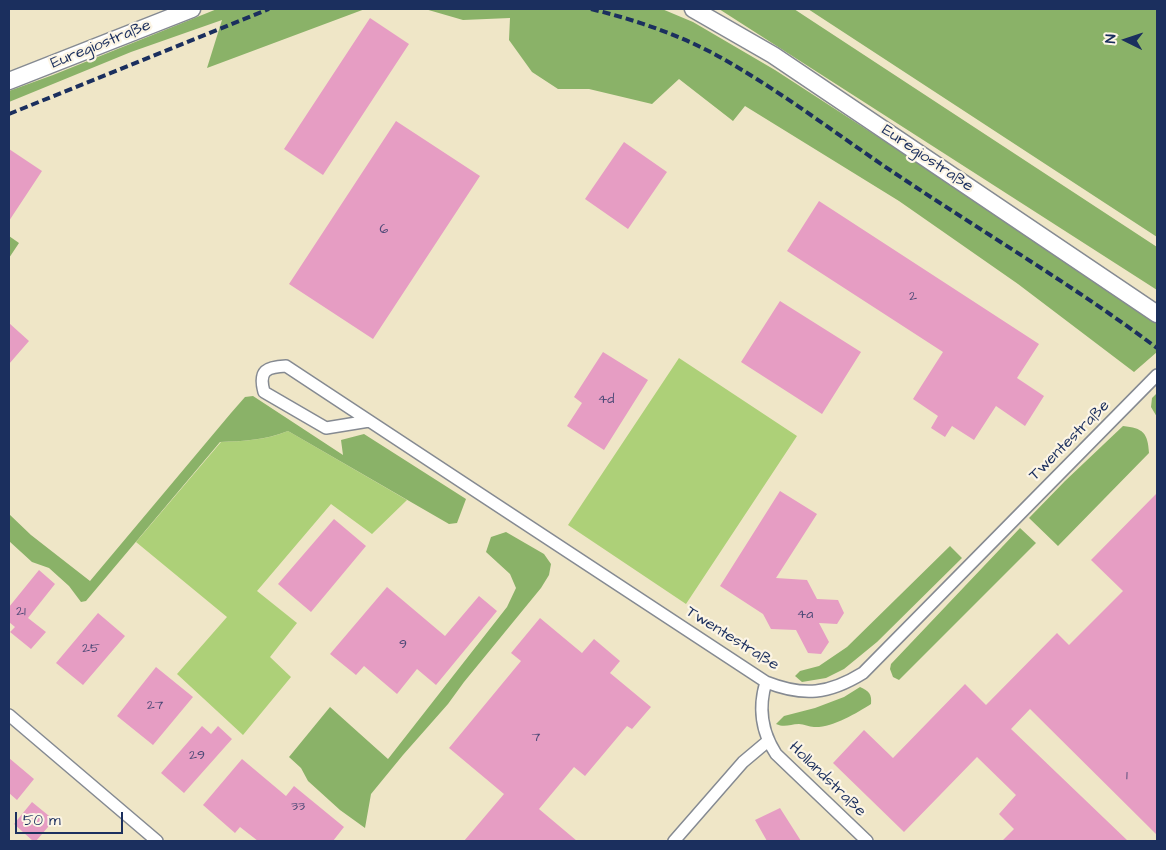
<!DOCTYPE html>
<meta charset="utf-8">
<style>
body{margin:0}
#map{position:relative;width:1166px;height:850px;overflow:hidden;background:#efe6c7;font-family:"Architects Daughter",sans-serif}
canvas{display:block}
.frame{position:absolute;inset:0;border:10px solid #1b2f5e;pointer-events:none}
.north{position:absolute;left:1101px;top:15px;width:50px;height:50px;-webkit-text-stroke:4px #fcf5e5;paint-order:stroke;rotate:274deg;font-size:14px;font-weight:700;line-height:20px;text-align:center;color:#1b2f5e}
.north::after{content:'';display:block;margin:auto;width:18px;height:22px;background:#1b2f5e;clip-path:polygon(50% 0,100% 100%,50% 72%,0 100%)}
.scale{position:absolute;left:15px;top:812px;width:108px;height:22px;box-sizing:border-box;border:2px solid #1b2f5e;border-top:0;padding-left:6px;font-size:15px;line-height:18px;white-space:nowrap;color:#1b2f5e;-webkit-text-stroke:4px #fcf5e5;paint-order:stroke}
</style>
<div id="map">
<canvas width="1166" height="850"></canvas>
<div class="frame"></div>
<div class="north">N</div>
<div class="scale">50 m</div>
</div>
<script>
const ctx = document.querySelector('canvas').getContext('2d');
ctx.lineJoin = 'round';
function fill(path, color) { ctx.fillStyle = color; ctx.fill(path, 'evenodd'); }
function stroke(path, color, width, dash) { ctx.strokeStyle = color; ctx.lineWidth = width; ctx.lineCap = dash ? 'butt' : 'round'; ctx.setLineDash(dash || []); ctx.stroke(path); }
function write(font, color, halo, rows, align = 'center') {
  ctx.font = font + ' "Architects Daughter",sans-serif'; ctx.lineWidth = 4.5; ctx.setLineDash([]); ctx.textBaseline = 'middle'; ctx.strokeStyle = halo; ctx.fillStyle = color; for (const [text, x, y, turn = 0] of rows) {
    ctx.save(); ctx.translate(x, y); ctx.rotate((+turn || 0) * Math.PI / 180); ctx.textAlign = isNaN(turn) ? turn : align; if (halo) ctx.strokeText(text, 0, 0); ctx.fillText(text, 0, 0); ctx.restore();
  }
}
const green = new Path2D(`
 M679,358L797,436L686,604L568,525Z
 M288,431L407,500L372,534L331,504L257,591L297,623L270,657L291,677L243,735L177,674L227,617L136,542L221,442C244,441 266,440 288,431Z`);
const forest = new Path2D(`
 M217,9H365L207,68L222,20L131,52L9,102V91L53,75Z
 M406,9H662L693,22L775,70L1157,318V352L1134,372L1018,284L899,201L745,106L733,121L679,79L652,104L589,89H558L532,72L509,40L510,18L463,20L425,9Z
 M719,9H794L1157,247V290Z
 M808,9H1157V237Z
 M9,236L19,243L9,258Z
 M1157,393V417L1151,407L1152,398Z
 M253,396L343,455L341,440L364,434L466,499L457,523L449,524L288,431C265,440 244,441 220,442L86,601L81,602L69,586L49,568L32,562L9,541V514L31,535L90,581L231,413L245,397Z
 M1123,426C1143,428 1148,433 1149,453L1058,546L1029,518L1065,481Z
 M1020,528L1036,543L899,680L893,677L890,669L891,664Z
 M506,532L544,554L551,564L549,575L541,588L464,682L448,704L403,755L371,794L365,828L340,810L308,781L301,768L289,757L330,707L388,759L507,607L516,588L510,574L486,552L491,537Z
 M950,546L962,558L877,642L844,669L826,678L802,682L795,676L800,671L819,666L847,647Z
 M860,687C869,691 872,694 871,704C857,713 832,728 814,727C809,727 804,724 799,724C790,724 785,728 776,724L784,716L815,708L844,697Z`);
const building = new Path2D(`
 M370,18L409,44L323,175L284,149Z
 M396,121L480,176L373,339L289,284Z
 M624,142L667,172L628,229L585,199Z
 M9,149L42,171L9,221Z
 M819,201L1039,344L1017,378L1044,396L1025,426L996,406L974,440L952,426L945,437L931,428L938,416L913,399L943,352L787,251Z
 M780,301L861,352L822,414L741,362Z
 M9,323L29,341L9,364Z
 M603,352L648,380L604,450L567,426L582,403L574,397Z
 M780,491L817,514L776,578L807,580L817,599L838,600L844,613L837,624L819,623L829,642L821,654L808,653L796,630L771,629L763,614L720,586Z
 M1157,493V835L1030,709L1011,729L1128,841H1002L1014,829L999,814L1016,795L977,757L904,832L833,763L864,730L893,758L965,684L986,705L1057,633L1069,645L1123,591L1091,560Z
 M334,519L366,546L311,612L278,584Z
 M39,570L55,584L28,618L46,632L31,649L10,632L15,627L9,622V607Z
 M387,587L445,636L479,596L497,611L436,685L417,669L397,694L364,666L356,675L330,654Z
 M98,613L125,636L83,685L56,663Z
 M540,618L582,653L594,639L620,661L610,673L651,707L632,729L627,726L585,776L574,767L539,809L577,841H464L504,794L449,748L521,661L511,653Z
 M156,667L193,697L153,745L117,716Z
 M202,726L211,734L218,726L232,739L184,793L161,773Z
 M9,758L34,779L17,800L9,793Z
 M242,759L286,796L294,786L344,827L333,841H258L240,827L235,833L203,805Z
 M32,802L54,820L36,841H33L14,824Z
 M780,808L801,841H767L755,820Z`);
const minor = new Path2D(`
 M369,421L326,428L264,392C258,370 267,367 286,366C446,471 606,578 766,682C804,697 829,694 863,673L1157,375
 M766,682C758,708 761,731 776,754L867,841
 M9,715L157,841
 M674,841L743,762L768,741`);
const secondary = new Path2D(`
 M693,9L773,55L1157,314
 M9,81L192,9`);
const rail = new Path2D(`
 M591,9C640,21 689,38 732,64C792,99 847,142 905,180C989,236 1077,288 1157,348
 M9,114L269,9`);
const numberNames = [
 ["6",384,230],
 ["2",913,297],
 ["4d",606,400],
 ["21",21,612],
 ["4a",805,615],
 ["9",403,645],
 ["25",91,649],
 ["27",155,706],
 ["7",536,738],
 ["29",197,756],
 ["1",1127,776],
 ["33",298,807]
];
const streetNames = [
 ["Euregiostraße",101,45,-22],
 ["Euregiostraße",927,159,34],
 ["Twentestraße",1070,441,-45],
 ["Twentestraße",732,639,32],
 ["Hollandstraße",827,780,44]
];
fill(green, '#add078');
fill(forest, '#8ab268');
fill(building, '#e69dc3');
stroke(minor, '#858a92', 14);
stroke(secondary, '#858a92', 19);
stroke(minor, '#fff', 11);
stroke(secondary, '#fff', 16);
stroke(rail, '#1b2f5e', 4, [8, 4]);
write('14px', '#4e4a77', null, numberNames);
write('16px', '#1b2f5e', '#fcf5e5', streetNames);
</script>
